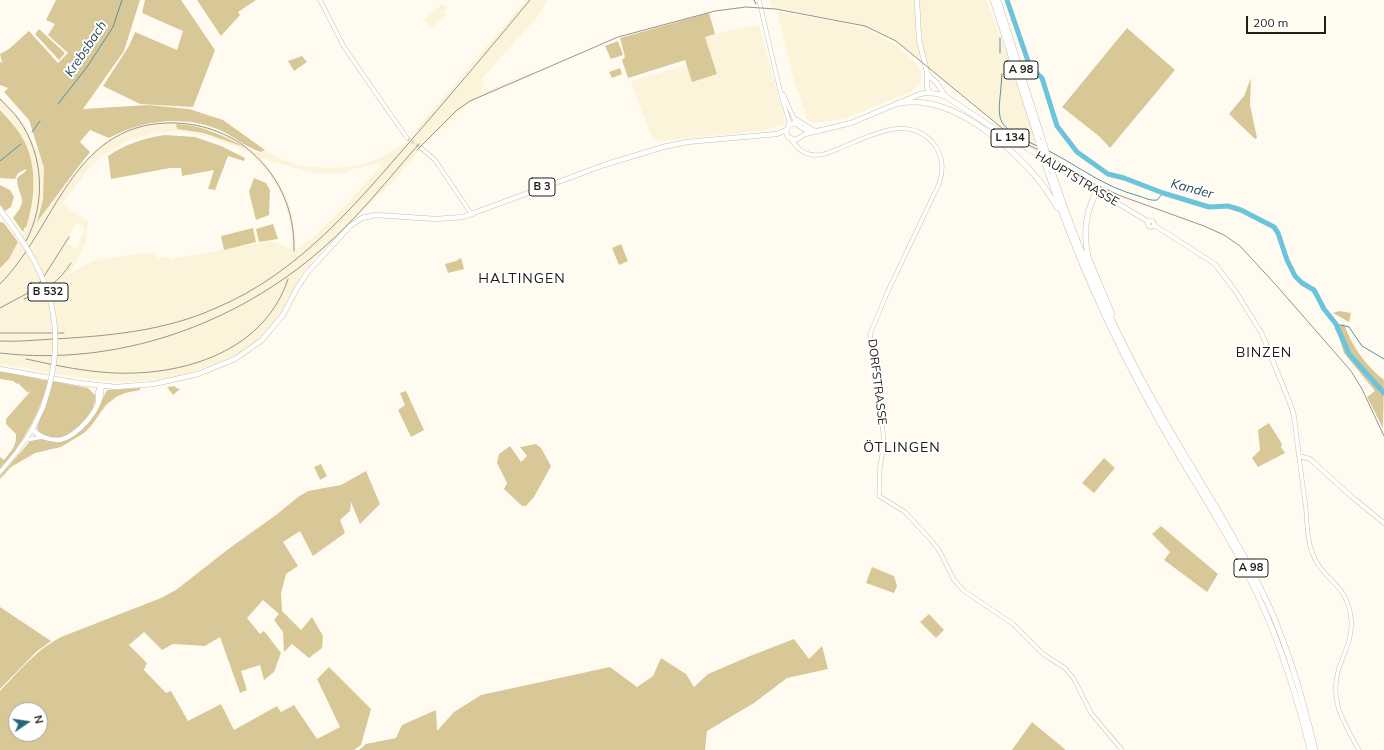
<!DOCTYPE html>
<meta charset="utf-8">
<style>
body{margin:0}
#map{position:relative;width:1384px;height:750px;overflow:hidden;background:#fffbf0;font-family:Mulish,sans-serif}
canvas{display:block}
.north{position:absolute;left:8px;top:702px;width:40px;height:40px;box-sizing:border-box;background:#fff;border:1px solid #a6a5a2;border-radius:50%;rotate:77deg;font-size:11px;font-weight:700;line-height:16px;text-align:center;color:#201e17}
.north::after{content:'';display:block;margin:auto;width:14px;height:18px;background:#246879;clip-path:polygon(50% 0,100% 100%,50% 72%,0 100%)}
.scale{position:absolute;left:1246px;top:16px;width:80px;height:18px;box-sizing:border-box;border:2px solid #201e17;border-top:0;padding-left:5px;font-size:12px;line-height:14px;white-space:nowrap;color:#201e17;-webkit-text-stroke:3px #fff;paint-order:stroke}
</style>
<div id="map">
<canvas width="1384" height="750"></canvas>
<div class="north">N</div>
<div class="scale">200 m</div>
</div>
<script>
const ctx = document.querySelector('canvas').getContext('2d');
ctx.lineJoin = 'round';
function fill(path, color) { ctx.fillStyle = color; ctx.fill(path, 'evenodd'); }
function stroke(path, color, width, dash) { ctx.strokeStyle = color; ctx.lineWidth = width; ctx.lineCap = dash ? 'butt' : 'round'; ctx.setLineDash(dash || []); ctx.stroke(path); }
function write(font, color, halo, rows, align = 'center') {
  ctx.font = font + ' Mulish,sans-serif'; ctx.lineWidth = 4; ctx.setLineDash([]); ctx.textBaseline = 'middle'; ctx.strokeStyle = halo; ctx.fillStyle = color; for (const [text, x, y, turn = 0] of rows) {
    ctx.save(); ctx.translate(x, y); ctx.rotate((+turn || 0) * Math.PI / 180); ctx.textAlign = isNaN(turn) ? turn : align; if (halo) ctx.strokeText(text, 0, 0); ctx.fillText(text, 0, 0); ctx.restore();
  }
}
const built = new Path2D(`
 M526,0H548L538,16L481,80L485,85L480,91L483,92L534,71V74L471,101L429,139L391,184L338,234L302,273L284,312L260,338L248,349L225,360L190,373L166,379L131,382L105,381L69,376L0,364V268L9,259L26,228L32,211L34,180L26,148L13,123L0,107V96L24,123L46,169L45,208L58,195L76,169L105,141L131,129L161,122H183L208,127L229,135L249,149L260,153L265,151L284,160L302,166L327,168L349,167L376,160L403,145ZM179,131L208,137L249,152L269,174L285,202L292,231L291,249L272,241L170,259L169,256L158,258L153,252L95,260L79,268L69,275L81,253L86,241L88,221L62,204L86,172L101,157L127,141L153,133ZM261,158L314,173L326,174L345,173L348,170L383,163L348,203L317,234L296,250L293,219L289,203L279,182ZM77,223L83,227L84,231L76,249L67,243L70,237L69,236Z
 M770,0H986L1020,88L1037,149L1014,138L896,41L883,34L849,22L772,7Z
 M442,4L448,8L443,12L446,16L432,28L424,19Z
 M777,12L842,22L873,32L897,46L918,65L922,73L920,83L911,92L844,119L814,123L808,121L792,74Z
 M759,25L786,124L761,131L659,141L652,138L631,83L632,81L687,65L692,82L717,74L705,37L726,31Z`);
const green = new Path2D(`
 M56,0H140L124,51L83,109L148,105L189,109L223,120L265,150L261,152C248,148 238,140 226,133C189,114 144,119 109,138L90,130L80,142L90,152L75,171L37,222L43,200L44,168L29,120L4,92L8,88L0,85V62L2,63L0,54L9,49L29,31L58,63L68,53L48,35L55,24L46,20Z
 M145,0H181L215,50L193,107L140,104L103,86L129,46L135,32L177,50L183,31L142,13Z
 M197,0H256L238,12L240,15L221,36Z
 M709,13L715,34L705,37L717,74L692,82L685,60L628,78L622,60L625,57L620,38Z
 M1127,28L1175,70L1110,148L1100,137L1062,107Z
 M39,29L65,53L59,60L35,34Z
 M618,41L623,55L611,59L605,46Z
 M302,56L307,62L294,71L288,61Z
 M620,68L622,74L612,78L609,72Z
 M1251,78L1250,105L1257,138L1255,139L1229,114L1244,96Z
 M0,110C7,117 14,125 20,134C38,161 36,198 26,228L25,227L23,232L13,218C30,197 18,200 17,178L26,171V169L18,173L15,179L0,178Z
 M176,124C201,125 222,135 244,147L204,133L177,129Z
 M165,135L195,137L221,146L245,158L244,161L228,156L215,190L208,189L214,170L182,176L181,168H170L111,179L108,156C126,144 144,138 165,135Z
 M254,178L266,183L270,190L269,215L256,220L249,192Z
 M0,185L10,190L14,197L11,207L5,211L0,205Z
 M0,222L4,223L18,242L9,259L0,268Z
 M273,224L278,239L259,242L256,229Z
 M253,228L256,242L224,250L221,236Z
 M621,244L628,261L619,265L612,248Z
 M461,258L464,269L448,273L445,264L456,261Z
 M1339,311L1351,313L1349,322L1333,313Z
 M1344,324C1352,346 1365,365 1384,380L1383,428L1367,397L1375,391L1344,353L1338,334L1334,328Z
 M0,371L49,381C39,414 23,443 0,470V457L4,460C11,451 17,446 16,434L6,424V419L30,392L29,391L28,393L18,383L17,384L13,381L0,379Z
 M52,381L88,388L95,395C98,420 50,457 37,428Z
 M175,386L176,388L180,389L173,395L167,387Z
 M140,388V390L125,393L116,397L106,405L91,426L84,433L61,447L35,453L11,467L0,479V476L31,440L38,439L55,441L69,438L97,410L107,390Z
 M406,391L424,430L411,437L398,410L405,405L400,393Z
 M1269,423L1282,444L1281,447L1285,453L1258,467L1252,458L1260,450L1258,430Z
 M536,444L541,448L551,466L534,497L526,506H522L504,489L507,483L497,463L499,454L510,446L521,462L527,456L520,447Z
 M1104,458L1115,468L1094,493L1082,483Z
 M321,464L327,476L320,480L314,467Z
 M366,471L380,504L360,524L351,502L350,511L340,520L345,533L313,556L300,531L283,542L298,566L286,574L281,593L282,611L301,630L312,617L323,636L322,648L309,658L292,644L284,652L283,632L274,620L279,614L263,600L247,618L260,634L264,631L281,653L274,672L264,680L260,665L241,671L247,690L240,693L220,637L205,646L173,644L162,650L144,632L129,645L147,663L144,670L166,693L171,691L188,721L221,704L234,730L277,706L281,712L294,705L317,739L340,727L317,679L329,667L371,709L361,745L354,750H0V691C19,671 36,650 61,637L161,598L176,590L231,547L276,515L298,497L308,491L341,485ZM16,710H40V734H16Z
 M1161,526L1218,574L1207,592L1164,560L1170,552L1152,534Z
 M872,567L894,576L897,586L894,593L866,583Z
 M0,607L51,641L36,652L0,689Z
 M929,614L944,630L936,638L920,622Z
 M794,639L809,659L822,646L828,669L787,678L754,703L707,731L705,750H359L366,744L396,738L402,725L436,710L437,731L454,712L481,695L610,667L637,687L653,676L661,658L686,674L694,687L708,674L750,656Z
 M1032,722L1066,750H1012Z`);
const stream = new Path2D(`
 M754,0L756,4
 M1011,20L1014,16
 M1000,38V53
 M1002,74C999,122 990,123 1037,146
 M58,104L87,67L113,27L122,0
 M32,132L40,121
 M1049,151C1080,167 1104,187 1139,196C1145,198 1151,201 1157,200L1163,193
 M0,161L21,144
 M1336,324L1349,327L1362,346L1384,359`);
const river = new Path2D(`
 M1007,0L1030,67L1042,78L1057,126L1077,152L1108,174L1124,178L1163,193L1209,207L1228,206L1241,210L1274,227L1278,233L1287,260L1295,276L1302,283L1314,290L1324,309L1336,324L1349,354L1384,393`);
const tertiaryTunnel = new Path2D(`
 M407,138L421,148`);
const tertiary = new Path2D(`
 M320,0L344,47L407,138
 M759,0L782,99L789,120V125
 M783,94L796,123
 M794,118L812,129
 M791,139C797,149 805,156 818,155C825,155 832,151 838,149C868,137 907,113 933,143C943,155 944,170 939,184L888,291L870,334L880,399L884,444L880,467L879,496L905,512L932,541L940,552L954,580L964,591L1013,624L1043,654L1065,668L1074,679L1091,713L1122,750
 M421,148L435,160L472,215
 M26,440L42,437
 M1299,456C1301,474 1304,492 1306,510C1307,524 1307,539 1312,552C1321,580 1347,582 1351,618C1353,636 1346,649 1340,665C1328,700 1343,721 1359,750
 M0,472L16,453L32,430`);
const secondary = new Path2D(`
 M1097,191L1149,222
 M1148 224a3 3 0 1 1 6 0a3 3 0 1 1-6 0Z
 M1154,225L1215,264L1236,292L1262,334L1291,406L1294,416L1299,456L1310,459L1352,497L1384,523`);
const primary = new Path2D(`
 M917,0L919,40L927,72V87L929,92
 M927,73L932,79L937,83L945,96
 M817,131L804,129L795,123L789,125L786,132L788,137L796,140L805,134L851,123L920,94C929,92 936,93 945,96L989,125L1097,191
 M0,369L78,383L116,387L154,384L198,374L235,359L262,340L283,315L297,288L307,273L350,226L362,218L376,215L436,219L463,217L604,165L663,147L687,142L777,134L786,130
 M49,387L43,407L32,430C40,436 47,440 58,440C77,438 105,406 101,386
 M98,401V392L101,386`);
const motorway = new Path2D(`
 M993,0L1037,137
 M998,0L1043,141
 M898,103C907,102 916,101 925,103C965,108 1012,148 1037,178C1045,187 1051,198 1058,208
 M1047,170C1076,257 1113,339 1158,419C1186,470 1219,518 1245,569C1275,627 1295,687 1310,750
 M1053,174C1081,259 1118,339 1162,416C1197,478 1237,537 1267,602C1289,649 1303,699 1315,750
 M1097,191C1085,212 1083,233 1088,257L1112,314`);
const rail = new Path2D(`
 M0,99C6,106 14,112 19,120C44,155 46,204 26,241
 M417,150L457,110L470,101L618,37L715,11L746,7L776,9L865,26L896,41L1014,138L1043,152L1086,180L1121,196L1204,226L1224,235L1240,246L1276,285L1351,371L1362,389L1384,436
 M0,284C56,228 71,126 167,123C194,122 222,130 244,146C278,172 295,209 294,251
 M24,299C45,291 59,282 71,263
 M0,308L26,294L41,281L69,237
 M0,333H64
 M0,341C18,342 36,340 53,339C109,336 165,331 216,308C299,273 356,204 414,137C453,92 492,46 530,0
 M0,353C117,367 235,325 322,249C358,218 388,179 419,144
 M26,359C50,364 76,370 101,372C173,379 263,356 288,279`);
const primaryBridge = new Path2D(`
 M0,210C43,265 68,315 49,387`);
const motorwayBridge = new Path2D(`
 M1037,137L1047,170
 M1043,141L1053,174`);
const shields = [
 [1021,70,34],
 [1010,138,38],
 [542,187,26],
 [48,292,40],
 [1251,568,34]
];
const shieldNames = [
 ["A 98",1021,70],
 ["L 134",1010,138],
 ["B 3",542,187],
 ["B 532",48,292],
 ["A 98",1251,568]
];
const streetNames = [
 ["HAUPTSTRASSE",1077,179,31],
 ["DORFSTRASSE",877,382,83]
];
const waterNames = [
 ["Krebsbach",86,49,-56],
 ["Kander",1192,189,15]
];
const quarterNames = [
 ["HALTINGEN",522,279],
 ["BINZEN",1264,353],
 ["ÖTLINGEN",902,448]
];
fill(built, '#fcf4da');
fill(green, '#d8c897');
stroke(stream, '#5492a1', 1);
stroke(river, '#6bc4dc', 5);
stroke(tertiaryTunnel, '#dedacf', 3.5, [3.5, 2]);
stroke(tertiary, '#c6c0ae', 4.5);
stroke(secondary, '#c6c0ae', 5);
stroke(primary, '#c6c0ae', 5.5);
stroke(motorway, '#c6c0ae', 6);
stroke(tertiary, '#fff', 3.5);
stroke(secondary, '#fff', 4);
stroke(primary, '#fff', 4.5);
stroke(motorway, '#fff', 5);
stroke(rail, '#98948b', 1);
stroke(primaryBridge, '#c6c0ae', 5.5, []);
stroke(motorwayBridge, '#c6c0ae', 6, []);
stroke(primaryBridge, '#fff', 4.5);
stroke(motorwayBridge, '#fff', 5);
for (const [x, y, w] of shields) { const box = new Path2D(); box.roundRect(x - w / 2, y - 9, w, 18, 3); ctx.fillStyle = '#fff'; ctx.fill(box); stroke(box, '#201e17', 1); }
write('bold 11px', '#201e17', null, shieldNames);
write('12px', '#201e17', '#fff', streetNames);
write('italic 13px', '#244c57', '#fff', waterNames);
ctx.letterSpacing = '1px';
write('14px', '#201e17', '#fff', quarterNames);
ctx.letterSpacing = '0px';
</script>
